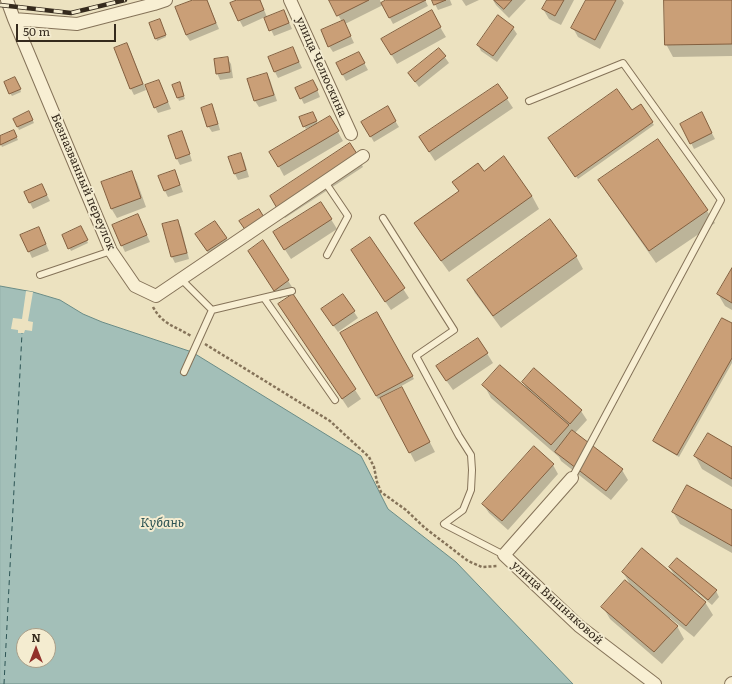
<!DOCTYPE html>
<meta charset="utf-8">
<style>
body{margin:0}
#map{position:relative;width:732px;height:684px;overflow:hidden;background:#ece2c0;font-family:Literata,serif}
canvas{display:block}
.north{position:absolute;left:16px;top:628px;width:40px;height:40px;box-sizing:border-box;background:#f4ecd0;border:1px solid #a89e88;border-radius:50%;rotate:0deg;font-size:11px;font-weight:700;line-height:16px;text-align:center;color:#352a1d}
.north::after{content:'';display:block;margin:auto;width:14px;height:18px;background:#92312b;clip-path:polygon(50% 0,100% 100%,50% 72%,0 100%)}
.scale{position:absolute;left:16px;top:24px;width:100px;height:18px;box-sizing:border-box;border:2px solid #352a1d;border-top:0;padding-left:5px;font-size:12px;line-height:14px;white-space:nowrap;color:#352a1d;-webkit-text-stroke:3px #f4ecd0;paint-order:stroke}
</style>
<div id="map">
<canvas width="732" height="684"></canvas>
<div class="north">N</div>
<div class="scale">50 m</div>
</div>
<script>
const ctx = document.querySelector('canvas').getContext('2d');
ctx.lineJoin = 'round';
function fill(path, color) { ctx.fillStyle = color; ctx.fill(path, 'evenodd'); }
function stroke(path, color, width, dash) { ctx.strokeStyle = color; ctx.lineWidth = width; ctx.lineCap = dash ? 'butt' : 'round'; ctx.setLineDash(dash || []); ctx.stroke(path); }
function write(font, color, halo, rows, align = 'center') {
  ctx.font = font + ' Literata,serif'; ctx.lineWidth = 4; ctx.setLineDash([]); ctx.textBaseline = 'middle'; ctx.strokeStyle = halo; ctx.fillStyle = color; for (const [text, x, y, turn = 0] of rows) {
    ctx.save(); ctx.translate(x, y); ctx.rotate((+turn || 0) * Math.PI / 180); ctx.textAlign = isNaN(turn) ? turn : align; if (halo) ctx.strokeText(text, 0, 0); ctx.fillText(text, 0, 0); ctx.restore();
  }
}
const water = new Path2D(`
 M0,286L33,292L60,300L83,314L102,322L192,352L361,456L388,509L456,562L573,684H0ZM24,636H48V660H24Z`);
const pier = new Path2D(`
 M26,291L33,292L28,321L33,322L32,331L25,330L24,333H18V330L11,329L13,318L22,319Z`);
const shadow = new Path2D(`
 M196,0H207L219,29L190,41L186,35Z
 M240,0H260L267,17L284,11L287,17L292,29L274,36L265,17L243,27L231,4Z
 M330,0H380L381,3L388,0H425L428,6L393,24L383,5L345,24L354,43L333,52L329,46L342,22Z
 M433,0H450L452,5L438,10Z
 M462,0H479L466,6Z
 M493,0H526L509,18L496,5Z
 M548,0H574L561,25L549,19L543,9Z
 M587,0H622L624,3L600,49L578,37L573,28Z
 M665,0H732V56L673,57L666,44Z
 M431,12L446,37L397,64L382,39Z
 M161,23L166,37L157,41L156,38Z
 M513,28L517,34L497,62L481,51L478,45Z
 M127,44L130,50L146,90L134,95L131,89L115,48Z
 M439,49L449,63L419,87L409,74Z
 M296,55L302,68L278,78L275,72Z
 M227,58L231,64L233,78L220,80L217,73Z
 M362,59L368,70L346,81L337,64Z
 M266,74L270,80L277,101L259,107L255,101L248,80Z
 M17,81L21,92L12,96L10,93Z
 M159,81L162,87L171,109L158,113L155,107Z
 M173,85L181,86L185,99L179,101Z
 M498,85L513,108L435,161L420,138Z
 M316,87L320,97L304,104L301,98Z
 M211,106L215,112L220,130L212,132L208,126Z
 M640,106L654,125L578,179L550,141L632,112Z
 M387,108L399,127L374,142L362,122Z
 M29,112L34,123L19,130L14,119Z
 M314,116L318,125L330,118L343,141L284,176L271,152L315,126L314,125L306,129L304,126Z
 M705,120L715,139L694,149L691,143Z
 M14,131L18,140L2,147L0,143V138Z
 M182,133L185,139L192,161L180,165L177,159Z
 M658,140L707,211L715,223L656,263L607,193L600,180Z
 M240,154L244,160L249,177L238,180L235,174L230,158Z
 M358,157L363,167L285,218L276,206Z
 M131,172L137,182L146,207L117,218L111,208Z
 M175,172L178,178L183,192L168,197L165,191L160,177Z
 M483,172L532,196L539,209L449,272L422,235L415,223L459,192Z
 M42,185L50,201L33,209L25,193Z
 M321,203L337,229L291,259L280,242Z
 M138,215L150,242L125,252L113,226Z
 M177,221L181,227L189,259L175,263L172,257L163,225Z
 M80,227L88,243L71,251L63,235Z
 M42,234L49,251L32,258L22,236Z
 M226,238L229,244L211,257L200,241Z
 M370,238L409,298L391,310L357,260Z
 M263,242L294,290L280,299L254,260Z
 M576,256L583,269L501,328L475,293L468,280Z
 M732,270V310L725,306L718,294Z
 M343,295L358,318L338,332L326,315Z
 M293,296L361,399L348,408L285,313Z
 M377,314L414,379L378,399L341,333Z
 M732,324V363L679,457L655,443L654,441Z
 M478,339L493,363L453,390L443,376Z
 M534,370L581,411L587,420L575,433L622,470L628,480L611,500L561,461L559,457L491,398L484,385L527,389L523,382Z
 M407,398L435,452L415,462L382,399Z
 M732,449V487L702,469L695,456Z
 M553,465L558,474L508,530L489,513L483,504Z
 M732,511V553L680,524L673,512Z
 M670,568L716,591L719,597L712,605L694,590L692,591L705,602L713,615L694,637L670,618L669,620L677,626L684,639L662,664L610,619L603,607L631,586L623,572L676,578Z`);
const ferry = new Path2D(`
 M4,684L22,333`);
const building = new Path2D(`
 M193,0H207L216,23L186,35L175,7Z
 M237,0H260L264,10L238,21L230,3Z
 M329,0H369L337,16Z
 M386,0H426L389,18L381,3Z
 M432,0H446L434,5Z
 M494,0H512L504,9Z
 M547,0H564L555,16L542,9Z
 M586,0H616L595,40L571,28Z
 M664,0H732V44L665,45Z
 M284,10L289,23L269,31L264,18Z
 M432,10L441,27L391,55L381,39Z
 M498,15L514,27L493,56L477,45Z
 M160,19L166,35L155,39L149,23Z
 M344,20L351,36L328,47L321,30Z
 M127,43L143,84L130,89L114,48Z
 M293,47L299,62L274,72L268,57Z
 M439,48L446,56L415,82L408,73Z
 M359,52L365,63L342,75L336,63Z
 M228,57L230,72L216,74L214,59Z
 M267,73L274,95L254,101L247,79Z
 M15,77L21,89L9,94L4,82Z
 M159,80L168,102L154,108L145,85Z
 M313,80L318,90L300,99L295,88Z
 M180,82L184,96L177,98L172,85Z
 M498,84L508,98L429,152L419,137Z
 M617,89L632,110L641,104L653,122L575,177L548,138Z
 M212,104L218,124L207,127L201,108Z
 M388,106L396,121L370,137L361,122Z
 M29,111L33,120L17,127L13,119Z
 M313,112L317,121L303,127L299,117Z
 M702,112L712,133L690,144L680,124Z
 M330,116L339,131L278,167L269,152Z
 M14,130L17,137L0,145V136Z
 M182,131L190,154L176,159L168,136Z
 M658,139L708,210L649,251L598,180Z
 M350,143L359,157L278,210L270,196Z
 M241,153L246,170L234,174L228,157Z
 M504,156L532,196L441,261L414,223L459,191L452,182L478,163L484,171Z
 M175,170L180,185L164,191L158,176Z
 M132,171L141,198L111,209L101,182Z
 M42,184L47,195L29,203L24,192Z
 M321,202L332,219L284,250L273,232Z
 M259,209L265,219L246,231L239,221Z
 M138,214L147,235L121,246L112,225Z
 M550,219L577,256L493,316L467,280Z
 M178,220L187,253L171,257L162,224Z
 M215,221L227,238L207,251L195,234Z
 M81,226L88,240L68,249L62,235Z
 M39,227L46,244L28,252L20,235Z
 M370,237L405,288L385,302L351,250Z
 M263,240L289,280L274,291L248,251Z
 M732,268V303L717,294Z
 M293,294L356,389L342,399L278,304Z
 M343,294L355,311L333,326L321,309Z
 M377,312L413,376L376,396L340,333Z
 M722,318L732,323V358L677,455L653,441Z
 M478,338L488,353L446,381L436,366Z
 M500,365L569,425L551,445L482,385Z
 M534,368L582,410L570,424L522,382Z
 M402,387L430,442L409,453L380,398Z
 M572,430L623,469L606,491L555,452Z
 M708,433L732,447V479L694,456Z
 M534,446L554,464L502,521L482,504Z
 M687,485L732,510V546L672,512Z
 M642,548L706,602L686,626L622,572Z
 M677,558L717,590L708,600L669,567Z
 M625,580L678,626L654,652L601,607Z`);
const path = new Path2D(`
 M153,307C163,325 175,326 191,336
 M205,344L330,421L369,457L374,467L377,482L381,492L406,510L425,528L468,561L482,567L498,566`);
const lane = new Path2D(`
 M529,101L623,63L721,200L572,478
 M325,182L348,216L327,255
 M383,218L454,330L416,356L459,436L471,455L472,470L471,490L463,510L444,524L504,555
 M40,275L111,251
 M181,279L212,310L292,291
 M264,298L335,400
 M184,372L212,310`);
const street = new Path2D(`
 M7,0L14,19L111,251L135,286L156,296L363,156
 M290,0L351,134
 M14,19L77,24L154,4L166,0
 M572,478L504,555L579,626L655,684
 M731,684L732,683`);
const rail = new Path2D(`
 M0,5L71,13L125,0`);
const streetNames = [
 ["улица Челюскина",321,67,66],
 ["Безназванный переулок",83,182,67],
 ["улица Вишняковой",557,603,42]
];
const waterNames = [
 ["Кубань",162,523]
];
fill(water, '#a3bfb8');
stroke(water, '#6b8c86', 1);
fill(pier, '#ece2c0');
fill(shadow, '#0003');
stroke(ferry, '#2c5454', 1, [5, 4]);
fill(building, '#ca9f77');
stroke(building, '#835f3f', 1);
stroke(lane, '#857359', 8);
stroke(street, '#857359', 14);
stroke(path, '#857359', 2.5, [3, 2]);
stroke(lane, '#f8efd3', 6);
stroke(street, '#f8efd3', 12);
stroke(rail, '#352a1d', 4.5);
stroke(rail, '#f4ecd0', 3, [9]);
write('12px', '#352a1d', '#f4ecd0', streetNames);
write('italic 13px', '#2c5454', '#f4ecd0', waterNames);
</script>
